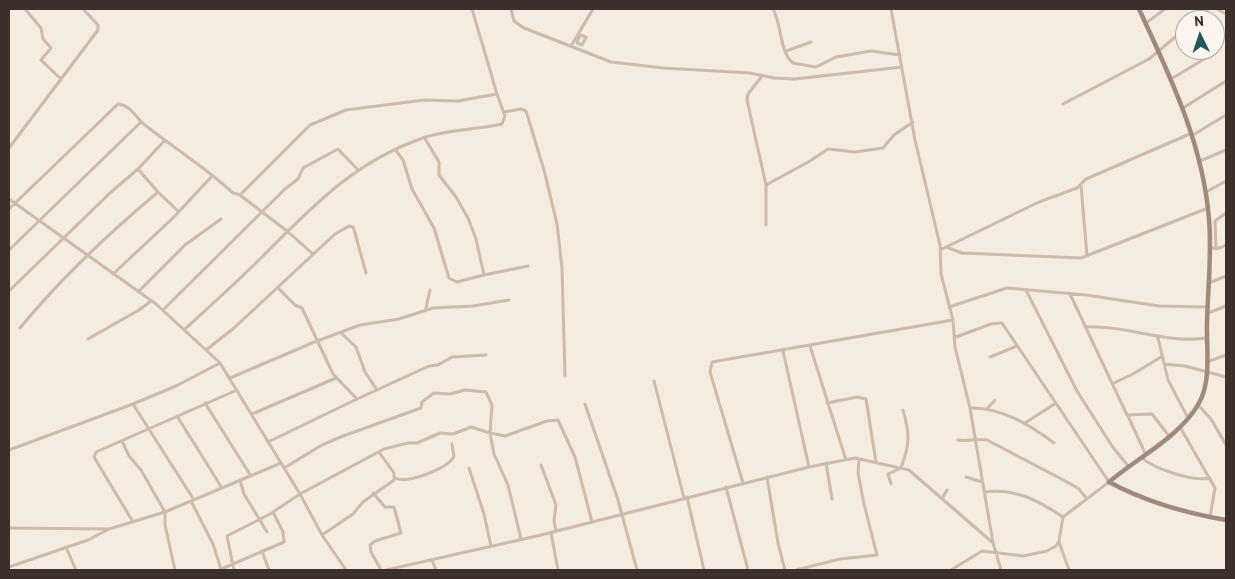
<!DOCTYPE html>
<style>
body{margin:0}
#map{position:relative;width:1235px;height:579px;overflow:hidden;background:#f4ebe1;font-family:Barlow,sans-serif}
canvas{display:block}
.frame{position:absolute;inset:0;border:10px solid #3b302b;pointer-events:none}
.north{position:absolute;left:1175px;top:10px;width:50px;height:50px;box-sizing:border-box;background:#fbf5ee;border:1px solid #aea6a0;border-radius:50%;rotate:356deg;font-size:14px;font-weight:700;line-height:20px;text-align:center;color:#3b302b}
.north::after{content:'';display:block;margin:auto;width:18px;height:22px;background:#1f5a5e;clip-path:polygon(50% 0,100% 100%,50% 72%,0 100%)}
</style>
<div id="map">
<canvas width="1235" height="579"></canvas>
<div class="frame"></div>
<div class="north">N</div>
</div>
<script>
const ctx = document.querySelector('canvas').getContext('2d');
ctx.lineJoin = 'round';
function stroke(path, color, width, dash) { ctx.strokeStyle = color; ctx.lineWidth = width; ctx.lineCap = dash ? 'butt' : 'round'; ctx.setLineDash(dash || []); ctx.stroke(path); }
const street = new Path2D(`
 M25,9L41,28L43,39L51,48L41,60L61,79
 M511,9L514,21L524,28L611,62L663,68L750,73L774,78L795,79L902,67
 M773,9C782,24 779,52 793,63L816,67L836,57L871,51L900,55
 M891,9L915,140L940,245L941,274L953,320L955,347L970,408L993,543L1001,570
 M1217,9L1226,14
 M1195,20L1208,9
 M1146,23L1165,9
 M580,35L586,37L582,45L577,43Z
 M571,46L593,9
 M786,51L811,42
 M762,76L748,94L747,100L766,185V225
 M1171,79L1216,52
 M1063,104L1149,59L1185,29
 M1183,108L1226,81
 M504,112L521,109L526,111L544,170L557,224L562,268L565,376
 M1193,135L1226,115
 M424,137L439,162V175L456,197L468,218L476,239L484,275L528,266
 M9,148L98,30V25L83,9
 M395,149L403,160L412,189L434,228L449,278L457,282L484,275
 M1200,161L1226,150
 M138,169L158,192L178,211
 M766,185L810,161L828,149L855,152L883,148L894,135L913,122
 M1081,185L1087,256
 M1206,192L1226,181
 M240,195L287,231L313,254
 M9,199L156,304L220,363L300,494L322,535L346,570
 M9,209L118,104C131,105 136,118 145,125C174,148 206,168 233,193L240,195L310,125L346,110L424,100L458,101L497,94L472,9
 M946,247L962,253L1081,258L1208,208
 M1210,248H1220L1226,245
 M1216,249L1215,221L1226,213
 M9,250L141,122
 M940,250L1039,202L1077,188L1086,179L1192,133
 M113,274L173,218L212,176
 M1209,283L1226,276
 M1026,290L1077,391L1112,446L1128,466
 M9,291L110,193L138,169L165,140
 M138,292L185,245L221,219
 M1070,294L1127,415L1152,414L1169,436
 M949,307L1007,288L1086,295L1159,306L1208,307
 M426,308L430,290
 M163,310L285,189L298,179L303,168L338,149L358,170
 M1208,313L1226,306
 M1085,327C1129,325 1162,344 1207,338
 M20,328C61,278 108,234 158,192
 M185,329C210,306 236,283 260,259C311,208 353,162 423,138C449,129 476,130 502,124L505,116L497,94
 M341,333L356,347L365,372L377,390
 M1158,338L1168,380L1188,418
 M88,339L139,310L151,301
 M810,346L846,460
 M206,350L234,328L335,234L349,226L353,227L355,233L366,273
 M783,351L809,467
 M990,357L1017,346
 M1207,362L1226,355
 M1164,364L1185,366L1226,377
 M230,378L312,343L360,325L399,319L433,308L473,306L509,300
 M654,381L684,498
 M1114,383L1133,374L1161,357
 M357,399L429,366L438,365L452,357L486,355
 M205,403L251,476
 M827,403L857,397L866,399L876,462
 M133,404L194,500
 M585,404L618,500L637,570
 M1198,405L1211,419L1226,445
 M970,408C1001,407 1030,425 1054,443
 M987,409L995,400
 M252,414L336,378
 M177,416L222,488
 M1128,416L1145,453
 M1025,423L1056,403
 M1180,427L1215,488L1210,517
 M958,440C968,442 977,438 987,440L1069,483L1079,489L1087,499
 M122,441L129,456L141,470L165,512V525L175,570
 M268,442L357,399L333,374L302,308L295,305L278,288
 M9,450L133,404L176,386L220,363
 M1141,457C1154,469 1193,482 1210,478
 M826,463L832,499
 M541,465L556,505L554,521L556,531
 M284,468L322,445L343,436L421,408L422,402L434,393L450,394L465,390L486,392L492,405L490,433L505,436L547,421L558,420L575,457L592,522
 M469,468L484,514L491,546
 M767,477L778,543L785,570
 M966,477L982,482
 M395,478C408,484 446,469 454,457L452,444
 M240,480L244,494L267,532
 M743,483L710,372L712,362L953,320
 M891,484L888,474L901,468C910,444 910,434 903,410
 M726,487L748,570
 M985,492C1016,488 1039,501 1063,517
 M373,493L385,507H394L401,533L375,541L370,545L371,552L381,570
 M687,497L704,570
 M942,499L947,490
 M191,501L213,544L221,569
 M133,522L94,457L96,452L237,390
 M9,528L108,529
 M551,533L558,570
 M322,535L353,514L363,502L394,480V473L379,452
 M1059,542L1069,570
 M66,547L76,570
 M262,551L269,570
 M432,560L436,570
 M9,567L88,540L109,529L165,512L281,463
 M219,570L284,542L283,532L273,512L300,494L384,449L408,443H417L440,433L453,434L471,427L490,433L494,454L508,485L521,539
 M234,570L227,536L272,513
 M386,570L537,536L809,467L855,458L909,470L993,543
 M796,570L840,559L877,555L864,504L858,473L859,459
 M951,570L982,551L1023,556L1047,551L1056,546L1059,541L1063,517L1109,482L1002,323L991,324L956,337`);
const secondary = new Path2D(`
 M1139,9C1170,76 1203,144 1209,219C1212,253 1208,287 1207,321C1206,346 1212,380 1199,403C1181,436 1137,458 1109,482C1146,502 1185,513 1226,520`);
stroke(street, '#cdbbac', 3);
stroke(secondary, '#a18a7d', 4.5);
</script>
